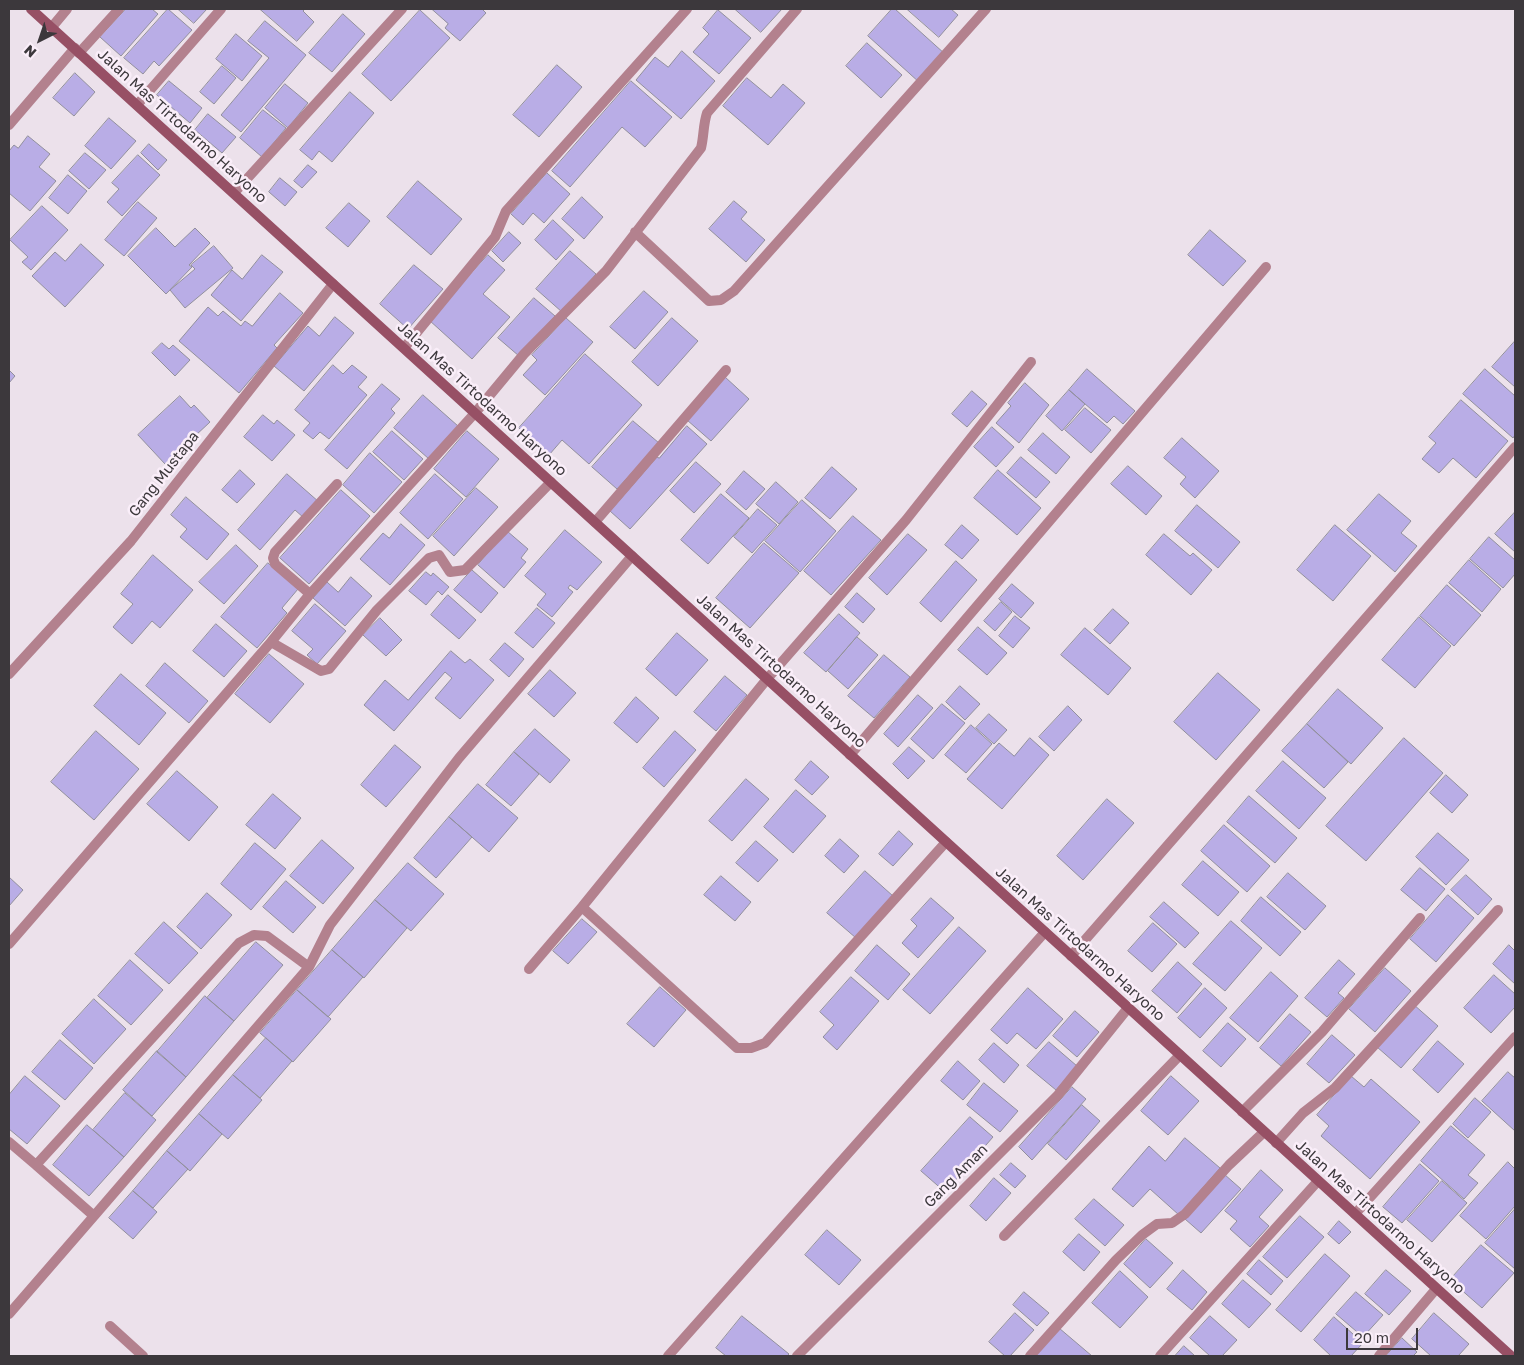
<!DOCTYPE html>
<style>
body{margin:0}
#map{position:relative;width:1524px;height:1365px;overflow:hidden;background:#ece1eb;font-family:"Golos Text",sans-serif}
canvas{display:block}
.frame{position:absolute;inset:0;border:10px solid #3c383c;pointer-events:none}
.north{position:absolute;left:15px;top:15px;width:50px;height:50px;-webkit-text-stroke:4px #faeef9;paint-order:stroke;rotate:221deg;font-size:14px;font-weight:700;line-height:20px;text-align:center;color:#3c383c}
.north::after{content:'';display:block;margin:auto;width:18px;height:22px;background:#3c383c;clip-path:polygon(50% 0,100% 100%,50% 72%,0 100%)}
.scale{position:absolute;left:1346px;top:1328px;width:72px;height:22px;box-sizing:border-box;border:2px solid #3c383c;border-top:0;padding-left:6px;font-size:15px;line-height:18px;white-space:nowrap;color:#3c383c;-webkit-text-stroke:4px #faeef9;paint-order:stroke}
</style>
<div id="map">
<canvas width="1524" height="1365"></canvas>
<div class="frame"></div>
<div class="north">N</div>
<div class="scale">20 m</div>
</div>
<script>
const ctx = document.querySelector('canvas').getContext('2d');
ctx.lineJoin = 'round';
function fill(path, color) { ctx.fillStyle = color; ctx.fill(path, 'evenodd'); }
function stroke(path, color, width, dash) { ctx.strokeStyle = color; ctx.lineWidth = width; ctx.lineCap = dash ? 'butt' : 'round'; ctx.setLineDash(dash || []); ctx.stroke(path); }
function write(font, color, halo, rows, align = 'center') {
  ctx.font = font + ' "Golos Text",sans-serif'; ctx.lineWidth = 5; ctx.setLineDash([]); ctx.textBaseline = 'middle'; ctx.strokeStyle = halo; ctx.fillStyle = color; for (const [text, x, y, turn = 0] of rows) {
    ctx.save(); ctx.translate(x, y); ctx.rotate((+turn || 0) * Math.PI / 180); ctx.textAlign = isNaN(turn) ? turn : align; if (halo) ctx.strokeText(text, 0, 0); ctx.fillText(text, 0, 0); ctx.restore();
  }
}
const building = new Path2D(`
 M126,9H152L158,14L121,56L100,37Z
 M168,9L192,30L159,66L154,61L143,74L124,58Z
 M178,9H207L194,23Z
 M260,9H305L303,11L314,22L297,41Z
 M432,9H482L486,13L460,41L445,28L448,24Z
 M735,9H782L761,32Z
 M892,9H895L945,54L920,83L868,36Z
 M907,9H951L958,15L939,37Z
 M420,10L450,38L391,101L362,74Z
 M718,10L751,38L719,74L693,52L709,34L703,28Z
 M343,14L365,34L332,72L309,53Z
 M265,21L306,55L241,132L221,115L269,58L248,41Z
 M236,34L262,56L242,81L216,59Z
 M867,43L902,75L881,98L846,66Z
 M682,51L715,81L681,119L636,80L655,57L668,67Z
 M557,65L582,87L539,137L513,115Z
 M222,66L236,78L214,104L200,92Z
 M75,73L95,92L74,116L53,98Z
 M747,78L771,98L783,84L805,103L768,145L723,106Z
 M169,81L202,108L190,123L157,95Z
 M631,81L672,117L645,147L622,127L570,187L552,171Z
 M285,84L308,103L288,128L265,108Z
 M350,92L374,113L332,162L319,151L312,160L300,150Z
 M263,110L286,128L262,157L240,138Z
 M208,114L236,137L222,153L195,130Z
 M109,118L136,141L111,169L85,146Z
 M28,136L50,154L39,167L56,181L30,211L9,193V151L14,145L18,148Z
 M149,144L167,160L158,170L141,153Z
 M85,153L106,170L89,189L69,171Z
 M138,155L160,175L122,216L107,202L119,189L112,183Z
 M308,165L317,172L302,188L294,181Z
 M547,173L570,194L544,223L533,213L523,225L511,214Z
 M68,175L87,191L68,214L49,198Z
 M280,178L297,192L285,206L269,192Z
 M418,181L462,219L431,255L387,217Z
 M582,197L603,217L584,239L562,219Z
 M734,201L747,212L741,219L765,240L746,262L709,229Z
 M138,202L157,218L124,256L105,240Z
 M349,203L370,221L348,247L326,228Z
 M42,206L68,230L31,270L22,262L28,257L10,240Z
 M553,220L574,240L556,260L535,240Z
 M156,228L175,247L195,228L210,243L189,265L192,267L166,294L128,256Z
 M1210,230L1246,261L1223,286L1188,255Z
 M509,232L521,243L503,262L492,251Z
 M81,244L104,265L65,307L32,276L55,252L65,261Z
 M214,246L233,268L185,308L170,290L195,269L191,265Z
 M570,251L596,274L562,312L536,289Z
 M262,255L283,272L241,321L211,295L232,270L242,279Z
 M488,255L505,270L483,294L510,317L472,359L429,320Z
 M414,265L443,289L408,329L380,304Z
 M644,291L668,312L635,349L610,327Z
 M280,293L303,313L274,345L277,348L239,393L179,341L208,307L218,316L223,311L241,326L245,321L252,326Z
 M534,298L555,316L519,356L498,338Z
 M335,317L354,333L304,391L274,366L308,326L319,336Z
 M566,318L593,342L545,395L523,375L537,360L532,355Z
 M672,318L698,341L658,386L632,362Z
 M1515,341V387L1492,367Z
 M162,343L169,349L173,345L190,360L175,376L152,353Z
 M585,354L642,405L589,464L562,440L549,455L519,428Z
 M333,365L343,374L352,365L367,377L358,387L367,395L329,439L320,432L313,439L303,431L310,423L295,410Z
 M1087,369L1135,411L1123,424L1114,416L1107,423L1069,390Z
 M1485,369L1515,396V435L1513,438L1463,394Z
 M9,370L15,376L9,383Z
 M725,377L749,399L711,441L687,420Z
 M1025,383L1049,405L1019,443L996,423L1011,406L1008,403Z
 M382,384L400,399L391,409L395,413L347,469L325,450Z
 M1069,390L1085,404L1062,431L1046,416Z
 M972,391L987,404L967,427L952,414Z
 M423,395L458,426L429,459L394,428Z
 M180,396L191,408L194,405L210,422L165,464L138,435Z
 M1461,400L1508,441L1476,478L1453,458L1439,473L1422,459L1436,443L1429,437Z
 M1085,408L1111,430L1091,453L1065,430Z
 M263,415L274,424L277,420L295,435L272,461L244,437Z
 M633,421L659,443L617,489L592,467Z
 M687,426L707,444L630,529L610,511L657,457L659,458Z
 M992,427L1014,447L996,467L974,447Z
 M392,431L423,459L404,480L373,452Z
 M467,431L499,459L466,497L434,469Z
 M1043,433L1070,457L1056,474L1028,450Z
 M1182,438L1219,471L1195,498L1180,484L1186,477L1164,458Z
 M370,453L402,482L374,513L343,485Z
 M1021,457L1050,482L1036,498L1007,473Z
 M696,462L721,484L694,513L670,491Z
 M1128,466L1162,496L1146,515L1111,484Z
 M832,467L857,489L830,519L805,498Z
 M240,470L255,484L237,503L222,490Z
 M998,470L1041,508L1017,535L974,498Z
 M744,471L765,489L746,510L726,492Z
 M287,474L319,502L304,518L295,510L260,550L238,530Z
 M435,474L463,499L428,539L400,513Z
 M776,482L798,502L779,524L756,504Z
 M476,488L498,507L454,556L433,536Z
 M341,490L370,516L309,584L280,558Z
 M721,494L749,518L708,564L681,540Z
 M1379,494L1411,521L1401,533L1417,546L1395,572L1347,530Z
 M186,497L229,534L207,560L180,537L187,529L171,515Z
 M802,500L836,531L800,572L765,541Z
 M1197,505L1240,542L1218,568L1175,531Z
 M758,509L777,525L752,553L734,537Z
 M1515,512V552L1495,534Z
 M853,516L881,540L831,595L804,571Z
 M401,524L425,545L390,585L360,559L383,533L389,538Z
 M962,525L979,540L962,559L945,545Z
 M1335,525L1371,556L1333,601L1297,570Z
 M565,530L602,562L577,590L570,585L568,588L573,592L552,617L537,605L546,594L525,576Z
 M507,531L528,549L521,558L526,562L504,588L478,565Z
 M908,534L927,550L887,595L869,578Z
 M1164,534L1190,556L1193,553L1212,570L1191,595L1146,555Z
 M1489,537L1515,560V574L1503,588L1470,559Z
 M764,543L799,573L750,628L716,598Z
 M236,545L258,566L224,604L199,582Z
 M153,555L193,590L160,628L152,621L132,644L113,627L133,604L121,594Z
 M1469,560L1501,589L1482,612L1449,583Z
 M956,561L977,580L941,622L920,603Z
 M268,563L298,589L282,608L287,613L257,648L221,617Z
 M472,570L498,593L481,613L454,590Z
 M426,572L431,576L433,573L449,587L442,595L438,591L426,605L409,591Z
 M351,577L372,596L345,626L313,598L327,582L338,592Z
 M1012,584L1034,603L1021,618L999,599Z
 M1447,585L1481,615L1454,646L1420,616Z
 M857,593L875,609L863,623L845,607Z
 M448,595L476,620L459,639L431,615Z
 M1001,602L1012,612L995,631L984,621Z
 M315,604L346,631L317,664L307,655L313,649L292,631Z
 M537,608L555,623L533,648L515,633Z
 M1113,609L1129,623L1110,644L1094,630Z
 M839,614L860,633L826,672L804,653Z
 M1015,616L1030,628L1013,648L999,636Z
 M1419,617L1451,646L1415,688L1382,660Z
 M380,618L402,640L386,656L363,635Z
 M216,624L247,651L224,677L193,651Z
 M978,627L1007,653L987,675L958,650Z
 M1085,628L1131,668L1108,695L1061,655Z
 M677,633L708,660L676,696L646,669Z
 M857,637L878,655L848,689L828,671Z
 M505,643L524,659L509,677L490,660Z
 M451,651L465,663L470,659L494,680L460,719L435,698L452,678L445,672L394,731L364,705L385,680L408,700Z
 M269,654L304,684L270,723L235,694Z
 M884,655L910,677L874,718L848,696Z
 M165,663L208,701L189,723L146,686Z
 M550,670L576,693L554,717L528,694Z
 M1218,673L1260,710L1216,760L1174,722Z
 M121,674L166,713L139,745L94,706Z
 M725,676L747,695L716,731L694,712Z
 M960,686L980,704L965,720L946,702Z
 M1338,689L1383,728L1351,764L1307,724Z
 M918,695L933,708L898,747L884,734Z
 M636,697L659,718L637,743L614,723Z
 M942,704L965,723L933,759L911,739Z
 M1068,706L1082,720L1054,751L1039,737Z
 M989,714L1007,730L994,744L976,728Z
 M1307,724L1348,762L1324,788L1282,751Z
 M971,725L992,744L966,773L945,755Z
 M535,729L570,760L550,783L514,752Z
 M96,731L139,769L94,820L51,782Z
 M675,731L696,750L664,787L643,768Z
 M1030,738L1049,755L1002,809L967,779L999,743L1014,756Z
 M1404,738L1443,773L1366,861L1326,826Z
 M395,745L421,767L386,807L361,785Z
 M909,747L925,761L908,779L893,764Z
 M514,752L539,774L511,806L486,785Z
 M811,761L829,777L812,795L795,780Z
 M1283,761L1326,798L1299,829L1256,791Z
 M177,771L218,807L189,841L147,804Z
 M1446,775L1468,795L1452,813L1430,793Z
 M746,779L769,799L732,841L709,821Z
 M478,784L518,818L489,852L449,817Z
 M796,790L826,816L793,853L764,827Z
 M273,794L301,818L275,849L246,825Z
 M1249,796L1297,838L1275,863L1227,822Z
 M1107,799L1134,823L1083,880L1057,856Z
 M449,817L472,837L436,878L414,858Z
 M1224,825L1270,866L1247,892L1201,851Z
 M899,831L913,844L893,866L879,854Z
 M1438,833L1469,860L1446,885L1416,857Z
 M840,839L859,856L844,873L825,856Z
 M322,840L354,868L323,904L290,876Z
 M756,841L778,860L758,882L736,863Z
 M255,843L286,869L251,910L221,884Z
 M1203,861L1239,892L1218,916L1182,885Z
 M408,863L444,894L411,931L375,900Z
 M1420,868L1445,889L1426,911L1401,890Z
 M865,871L893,896L856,938L827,913Z
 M1288,873L1326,906L1305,930L1267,897Z
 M1466,875L1492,899L1478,915L1451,890Z
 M721,876L751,902L735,921L704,895Z
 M9,877L23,890L9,906Z
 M286,881L316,907L293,933L263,907Z
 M207,893L232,915L201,949L177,927Z
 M1448,895L1474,918L1436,962L1410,939Z
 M1261,897L1301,932L1280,956L1241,921Z
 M931,898L954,918L918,958L902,943L917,926L911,920Z
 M375,900L407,928L364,978L332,950Z
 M1164,902L1199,933L1185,948L1150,917Z
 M582,919L597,932L568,964L553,951Z
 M1231,921L1262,948L1225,991L1193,964Z
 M164,922L198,953L169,984L135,954Z
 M1153,923L1177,944L1152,972L1128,951Z
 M959,927L986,951L930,1014L903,990Z
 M256,942L283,965L234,1021L207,998Z
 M877,945L910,974L888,1000L855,971Z
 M1509,945L1515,951V984L1493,964Z
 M332,950L363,977L328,1017L297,990Z
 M130,960L163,990L131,1025L98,996Z
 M1339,960L1355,974L1338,993L1344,998L1327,1017L1305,998Z
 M1178,962L1202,984L1177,1013L1152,991Z
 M1385,968L1411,991L1375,1032L1349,1009Z
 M1271,972L1298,996L1258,1042L1230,1018Z
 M1494,975L1515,994V1007L1491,1033L1464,1008Z
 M851,977L879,1001L837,1050L823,1037L834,1025L820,1012Z
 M660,987L686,1010L654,1047L627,1024Z
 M1028,988L1063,1019L1036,1049L1017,1033L1007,1044L991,1030Z
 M1205,988L1227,1008L1200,1038L1178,1018Z
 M297,990L331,1019L293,1062L260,1033Z
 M205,996L234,1021L186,1077L157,1052Z
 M94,999L126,1029L94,1064L62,1034Z
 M1413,1004L1438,1026L1401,1068L1377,1047Z
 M1075,1011L1099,1032L1077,1057L1053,1036Z
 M1290,1014L1311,1032L1281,1066L1260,1048Z
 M1228,1023L1246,1039L1221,1067L1203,1051Z
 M1332,1035L1355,1055L1329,1083L1307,1064Z
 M266,1038L292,1061L260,1098L233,1075Z
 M60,1040L93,1068L65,1100L32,1072Z
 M1438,1041L1464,1064L1438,1093L1413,1070Z
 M1049,1042L1077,1066L1056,1090L1027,1066Z
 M994,1043L1019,1065L1004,1083L979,1060Z
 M157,1051L186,1077L152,1116L123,1090Z
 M958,1061L980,1081L963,1100L941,1081Z
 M1508,1072L1515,1078V1131L1482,1101Z
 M233,1075L262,1100L228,1139L199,1114Z
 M25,1076L60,1106L27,1144L9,1129V1095Z
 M1171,1076L1199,1101L1168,1135L1141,1111Z
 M1351,1076L1364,1087L1371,1079L1420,1122L1370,1179L1321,1136L1329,1126L1317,1115Z
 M984,1083L1018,1111L1000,1132L967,1105Z
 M1072,1087L1086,1099L1032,1160L1019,1147Z
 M125,1093L156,1120L124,1157L93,1130Z
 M1475,1098L1491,1112L1468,1138L1453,1124Z
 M1082,1105L1100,1121L1066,1160L1048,1144Z
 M199,1114L222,1134L190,1171L167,1151Z
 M970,1117L993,1137L945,1192L921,1171Z
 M87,1125L124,1157L89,1196L53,1165Z
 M1451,1126L1485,1155L1468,1175L1478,1183L1464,1199L1421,1161Z
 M1185,1138L1220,1168L1179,1215L1150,1189L1133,1207L1112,1189L1149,1146L1165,1161Z
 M167,1151L188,1169L153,1208L133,1191Z
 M1508,1162L1515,1169V1206L1486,1239L1460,1216Z
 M1011,1163L1026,1176L1015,1188L1000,1175Z
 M1420,1164L1439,1181L1402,1223L1383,1207Z
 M1261,1170L1283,1190L1259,1217L1269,1226L1250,1247L1230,1229L1237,1221L1225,1211Z
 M1224,1174L1241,1189L1201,1233L1185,1219Z
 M994,1178L1011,1193L986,1221L970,1206Z
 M1442,1181L1467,1203L1432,1242L1407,1220Z
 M133,1191L157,1212L133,1239L109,1218Z
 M1094,1199L1124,1225L1105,1246L1075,1219Z
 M1515,1209V1269L1485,1243Z
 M1300,1216L1324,1237L1287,1278L1263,1257Z
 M1339,1221L1351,1232L1339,1244L1328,1234Z
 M827,1230L861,1260L839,1285L805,1255Z
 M1079,1234L1100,1252L1084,1271L1063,1252Z
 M1146,1239L1173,1263L1150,1288L1124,1264Z
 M1481,1245L1514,1273L1482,1308L1450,1280Z
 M1325,1254L1350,1276L1301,1332L1276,1310Z
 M1259,1260L1283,1281L1271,1295L1247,1274Z
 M1183,1270L1207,1292L1192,1310L1167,1289Z
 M1386,1270L1411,1291L1389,1315L1365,1294Z
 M1120,1271L1148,1297L1120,1328L1092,1303Z
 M1243,1280L1271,1304L1249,1328L1222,1304Z
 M1024,1292L1049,1313L1037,1326L1013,1305Z
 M1356,1292L1383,1315L1363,1337L1336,1314Z
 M1015,1313L1034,1330L1010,1356H1005L989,1342Z
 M1434,1313L1469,1344L1458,1356H1431L1412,1339Z
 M742,1316L789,1354L787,1356H726L716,1348Z
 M1210,1316L1237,1340L1222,1356H1210L1190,1338Z
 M1334,1317L1363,1343L1351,1356H1331L1314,1340Z
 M1059,1328L1092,1356H1035Z
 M1402,1338L1417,1352L1413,1356H1386Z
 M1184,1346L1195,1356H1175Z`);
const street = new Path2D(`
 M52,27L67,9
 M79,53L119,9
 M137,105L221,9
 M9,125L75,48
 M234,193L402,9
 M635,232L709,301L721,300L734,291L986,9
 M404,348L495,237L506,211L687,9
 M595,522L726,370
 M310,594L275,564L273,558L275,552L337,484
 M271,642L321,671L329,669L377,610L429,558L439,555L450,572L465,570L551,482
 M9,674L131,541L333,284
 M850,755L1266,267
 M582,907L737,1048H751L765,1043L946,842
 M9,944L271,642L310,594L475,413L524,354L606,271L701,148C704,136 703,125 707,113L797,9
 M1071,956L1515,447
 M309,967L94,1216L36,1165L239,943L254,935L267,936L309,967L330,925L459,758L632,556
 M529,969L582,907L767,679L906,520L1031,362
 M1242,1112L1322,1032L1420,918
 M9,1142L36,1165
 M1276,1143L1303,1113L1335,1088L1498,910
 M1355,1214L1515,1037
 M1004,1236L1180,1055
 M9,1314L94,1216
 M110,1326L143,1356
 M668,1356L1045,932
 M797,1356L1058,1095L1128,1008
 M1030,1356L1116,1260L1142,1235L1157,1224L1172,1223L1185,1214L1229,1165L1264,1132
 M1160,1356L1318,1181
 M1379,1356L1436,1289`);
const secondary = new Path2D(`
 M31,9L1511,1356`);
const streetNames = [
 ["Jalan Mas Tirtodarmo Haryono",182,126,42],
 ["Jalan Mas Tirtodarmo Haryono",482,399,42],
 ["Gang Mustapa",164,474,-52],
 ["Jalan Mas Tirtodarmo Haryono",781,671,42],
 ["Jalan Mas Tirtodarmo Haryono",1080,944,42],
 ["Gang Aman",956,1176,-45],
 ["Jalan Mas Tirtodarmo Haryono",1380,1217,42]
];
fill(building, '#b9ade6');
stroke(building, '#918f9c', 1);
stroke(street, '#b3818e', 10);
stroke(secondary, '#975065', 10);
write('15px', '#3c383c', '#faeef9', streetNames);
</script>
